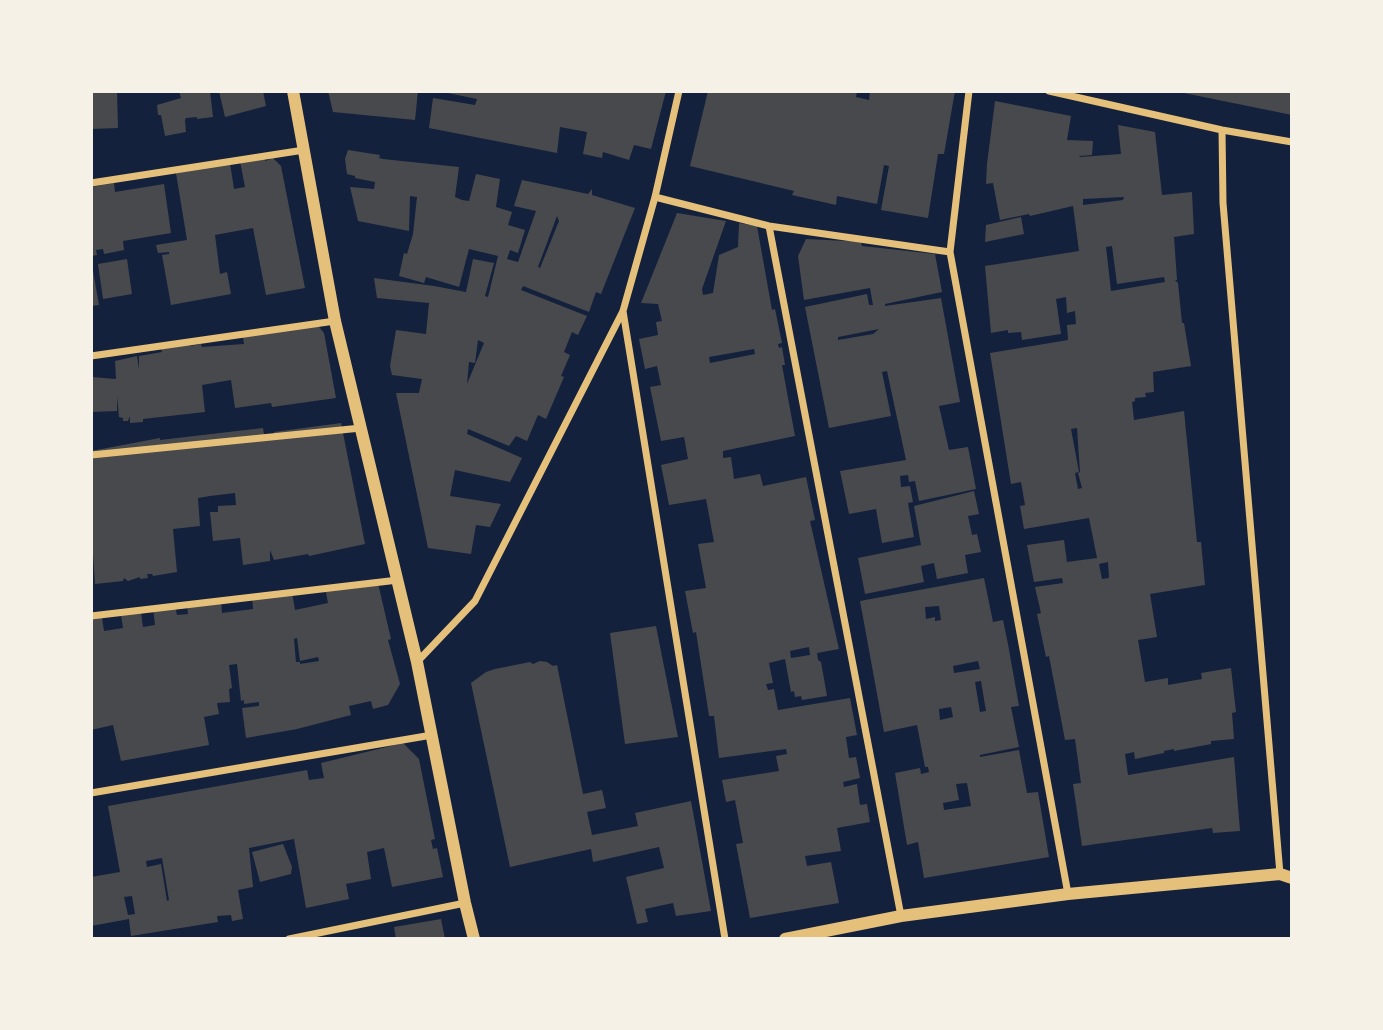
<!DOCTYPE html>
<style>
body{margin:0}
#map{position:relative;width:1383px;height:1030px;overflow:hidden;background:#14213d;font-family:"Public Sans",sans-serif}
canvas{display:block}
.frame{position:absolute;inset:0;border:93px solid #f6f1e7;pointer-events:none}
</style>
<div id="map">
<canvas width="1383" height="1030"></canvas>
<div class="frame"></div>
</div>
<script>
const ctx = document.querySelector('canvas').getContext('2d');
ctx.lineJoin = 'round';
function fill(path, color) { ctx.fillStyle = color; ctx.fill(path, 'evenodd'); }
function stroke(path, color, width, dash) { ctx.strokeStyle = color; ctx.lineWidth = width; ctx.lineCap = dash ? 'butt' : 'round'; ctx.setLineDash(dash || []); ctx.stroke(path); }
const building = new Path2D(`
 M91,91H117L118,128L91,129Z
 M179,91H210L213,117L197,119V117L186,118L185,120L186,132L165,136L161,115H158L157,105L181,98Z
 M219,91H263L266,106L225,117Z
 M328,91H418L415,120L333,112Z
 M438,91H556L566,93V91H666L651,149L634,145L629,160L603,152L602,158L583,154L587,132L560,127L557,153L429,128L433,98L475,105L477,99Z
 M708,91H857L856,97L869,100L870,91H955L944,154H938L928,218L881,210L889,166L884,165L877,204L837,196L836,205L792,195L794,191L690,166Z
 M1179,91H1292V115L1179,92Z
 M995,101L1071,116L1067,140L1093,141L1092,155L1079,156L1080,157L1121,154L1118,125L1155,132L1162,195L1192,192L1194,234L1174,237L1177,280H1175L1178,283L1182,323H1184L1191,366L1153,372L1154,392L1145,393L1146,397L1135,398V401L1132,402L1134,420L1184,411L1197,542H1201L1205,585L1150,594L1157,637L1138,640L1145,682L1168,678V685L1202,679L1201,673L1231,668L1236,712L1232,713L1234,739L1211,741V744L1174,751V749L1164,751V753L1135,759L1134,752L1125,754L1128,775L1234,757L1240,831L1213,833L1212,828L1082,846L1073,784L1081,783L1075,739L1065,740L1049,656L1046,657L1037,614L1041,613L1035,587L1063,583L1062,578L1034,582L1027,545L1064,540L1067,562L1097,558L1089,518L1024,529L1020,506L1025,505L1021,482L1011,484L990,353L1068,340L1067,325L1076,324L1075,311L1067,313L1066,297L1056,299L1061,334L1022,340L1021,332L1008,333V330L991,333L985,266L1079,251L1073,206L1030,216L1029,214L1000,220L993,183L986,184L987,164ZM1124,197L1123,200L1083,205V199ZM1112,246L1117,284L1164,277L1165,282L1111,291L1106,247ZM1077,428L1080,472L1078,473L1082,488L1078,489L1075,473L1079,472L1071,429ZM1108,562L1109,578L1102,579L1099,564Z
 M348,150L380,155L379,158L383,159L459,167L455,197L462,200L469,201L476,174L500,179L496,207L512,212L508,225L525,230L518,253L510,250L507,259L518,262L536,211L514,206L522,180L588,194L592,189V195L635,208L601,294L596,292L589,312L523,286L521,290L587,316L578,335L572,332L564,352L570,355L561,376L564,377L546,419L538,415L527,441L516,436L509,446L468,429L467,434L522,458L510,482L455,470L450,496L501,504L490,527L476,525L471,554L428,548L396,393H419L422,379L392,375L390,366L396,330L426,334L429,303L377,298L374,278L434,286L466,292L473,259L494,263L485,296L488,297L498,256L469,249L459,287L426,277L424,283L399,276L404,253L407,254L413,234L417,197L410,196L409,231L358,221L350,187L374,189L375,182L355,178V176L347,174L345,159ZM557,216L559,221L540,268L538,267ZM478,340L484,343L467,384L469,362L475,363Z
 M264,156L265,161L273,158L281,166L305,288L266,295L253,228L215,235L220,274L227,272L231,294L171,305L162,255L169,254V252L158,253L156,245L187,240L176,173L230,163L234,189L245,187L240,161Z
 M114,183L115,192L164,184L171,233L123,241L124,250L104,254L103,249L96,250L97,255L91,256V187Z
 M677,213L726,221L702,289L703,295L713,293L719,255L738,247L739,223L757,226L772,310L775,309L782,343L778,344L779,348L782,347L785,365H782L795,436L723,451V458L731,457L734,479L760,474L763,486L806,477L815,520L810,521L839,649L817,653L818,660L821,662L827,696L802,700L801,696L795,697L794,691L791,692L785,659L769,663L773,683L766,684L768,690L774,689L778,710L850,698L857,735L846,737L849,758L856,757L860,778L843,782L844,787L857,784L860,805L867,804L870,822L837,828L841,851L805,856L807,866L831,862L839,903L750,918L736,844L743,843L735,800L726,802L722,780L779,771L776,756L787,754L786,749L719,758L714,716H709L696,632L693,633L685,591L706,588L698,544L714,542L706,499L669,505L661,465L688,459L684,437L661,441L650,387L661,385L657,366L645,369L639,339L658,335L656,322L662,321L658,304L641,303ZM754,349L755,354L710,363L709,357ZM809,647L810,655L791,658L790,651Z
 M1021,217L1024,234L985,242L986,225Z
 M860,237L862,246L935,254L942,292L885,304V306L941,298L960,402L939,406L949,450L968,447L976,489L919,501L915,481L909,482L908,475L900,476L901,487L910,486L913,502L908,503L914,537L882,543L876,509L849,514L840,471L906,460L887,371L882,372L891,416L829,428L805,307L867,294L869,305H873L870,288L804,300L798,256L806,239L847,241ZM879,329L873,334L838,340V337Z
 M127,259L132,294L103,299L98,264Z
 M92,265L99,305L91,306V266Z
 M316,323L324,333L336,398L272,407L271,403L235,408L231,380L202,385L205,412L143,419V422L130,423V416L128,421H123V418L119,417L117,396V411L91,412V377L116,379L115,361L137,356L139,369V356L162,352L161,346L189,343L190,346L201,344L202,347L244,344L243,337Z
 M341,423L365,544L309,556L308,554L274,560L270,550V561L243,565L240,538L213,541L210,512H218V506L236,505L235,493L210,496L198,498L200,526L173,529L177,572L153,576L152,574H147L148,578L140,579V577L128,581L124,578L123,581L95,584L91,524V451L160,438V440L263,428L265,440L276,438L274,432Z
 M974,491L979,514L968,516L972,535L977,534L981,552L965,555L968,573L937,579L934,563L921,566L924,582L865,594L858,558L921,545L914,506Z
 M984,578L993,622L1003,620L1008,644L1019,706L1011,707L1019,747L980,755V757L1019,750L1027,793L1038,792L1049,857L924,878L918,842L907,845L895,773L920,768L921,774L929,772L928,767H925L917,725L884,732L860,601ZM939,606L941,620L935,621V617L926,619L925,607ZM978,661L980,669L954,673L953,666ZM981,681L986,711L980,712L975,682ZM951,707L953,717L940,720L939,709ZM967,783L971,806L944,810L943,803L959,800L956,784Z
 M377,579L391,639L388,640L400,684L388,705L373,709L371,701L349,706L351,715L297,729L246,738L242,708L259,706V702L244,704V700L241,701L237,664L229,665L232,688L229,689L230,702L217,703L219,714L204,717L209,745L121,761L113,725L91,730V618L102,617L104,631L123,628L121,615L141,612L143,627L155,625L153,607L175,605L177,615L188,614L187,605L221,600L222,613L253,609L252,595L292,592L295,610L328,603L325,588ZM297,638L300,661L318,657L319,661L300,664V662H296L294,639Z
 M656,626L678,737L625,744L610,633Z
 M540,661L547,662L553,666L557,665L583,794L602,790L606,808L587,812L592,835L638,826L635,813L691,801L711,911L676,916L673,903L645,909L648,922L637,924L626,877L664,868L659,847L593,862L591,849L510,867L471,683L486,672L495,669L530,662L533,664Z
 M403,743L419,759L435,839L431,840L433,849L437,848L443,877L392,887L384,848L367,852L371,879L346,884L349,899L306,908L294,839L249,848L253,887L238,890L243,919L232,921L231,915L217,916L218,922L131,936L129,919L91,926V877L120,872L108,806L307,770L309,780L324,778L321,763ZM162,858L169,900L167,901L161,864L147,867L146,861ZM132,896L135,914L128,915L124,897Z
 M283,844L292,867L291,874L260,882L252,852Z
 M441,919L445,939H396L394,927Z`);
const minor = new Path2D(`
 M969,91L950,252L1068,894
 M1049,91L1222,130L1292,142
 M1222,130L1223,203L1280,874
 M91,183L304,150
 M655,197L769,226L950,252
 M769,226L901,916
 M623,311L725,939
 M91,356L335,321
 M91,455L361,428
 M91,616L398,580
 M417,662L475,601L623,311L655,197L679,91
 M91,793L432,735
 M289,939L465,903`);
const tertiary = new Path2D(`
 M293,91L335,321L417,662L465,903L474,939
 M785,939L901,916L1068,894L1280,874L1292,878`);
fill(building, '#48494c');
stroke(minor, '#e5c07b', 7);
stroke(tertiary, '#e5c07b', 12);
</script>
